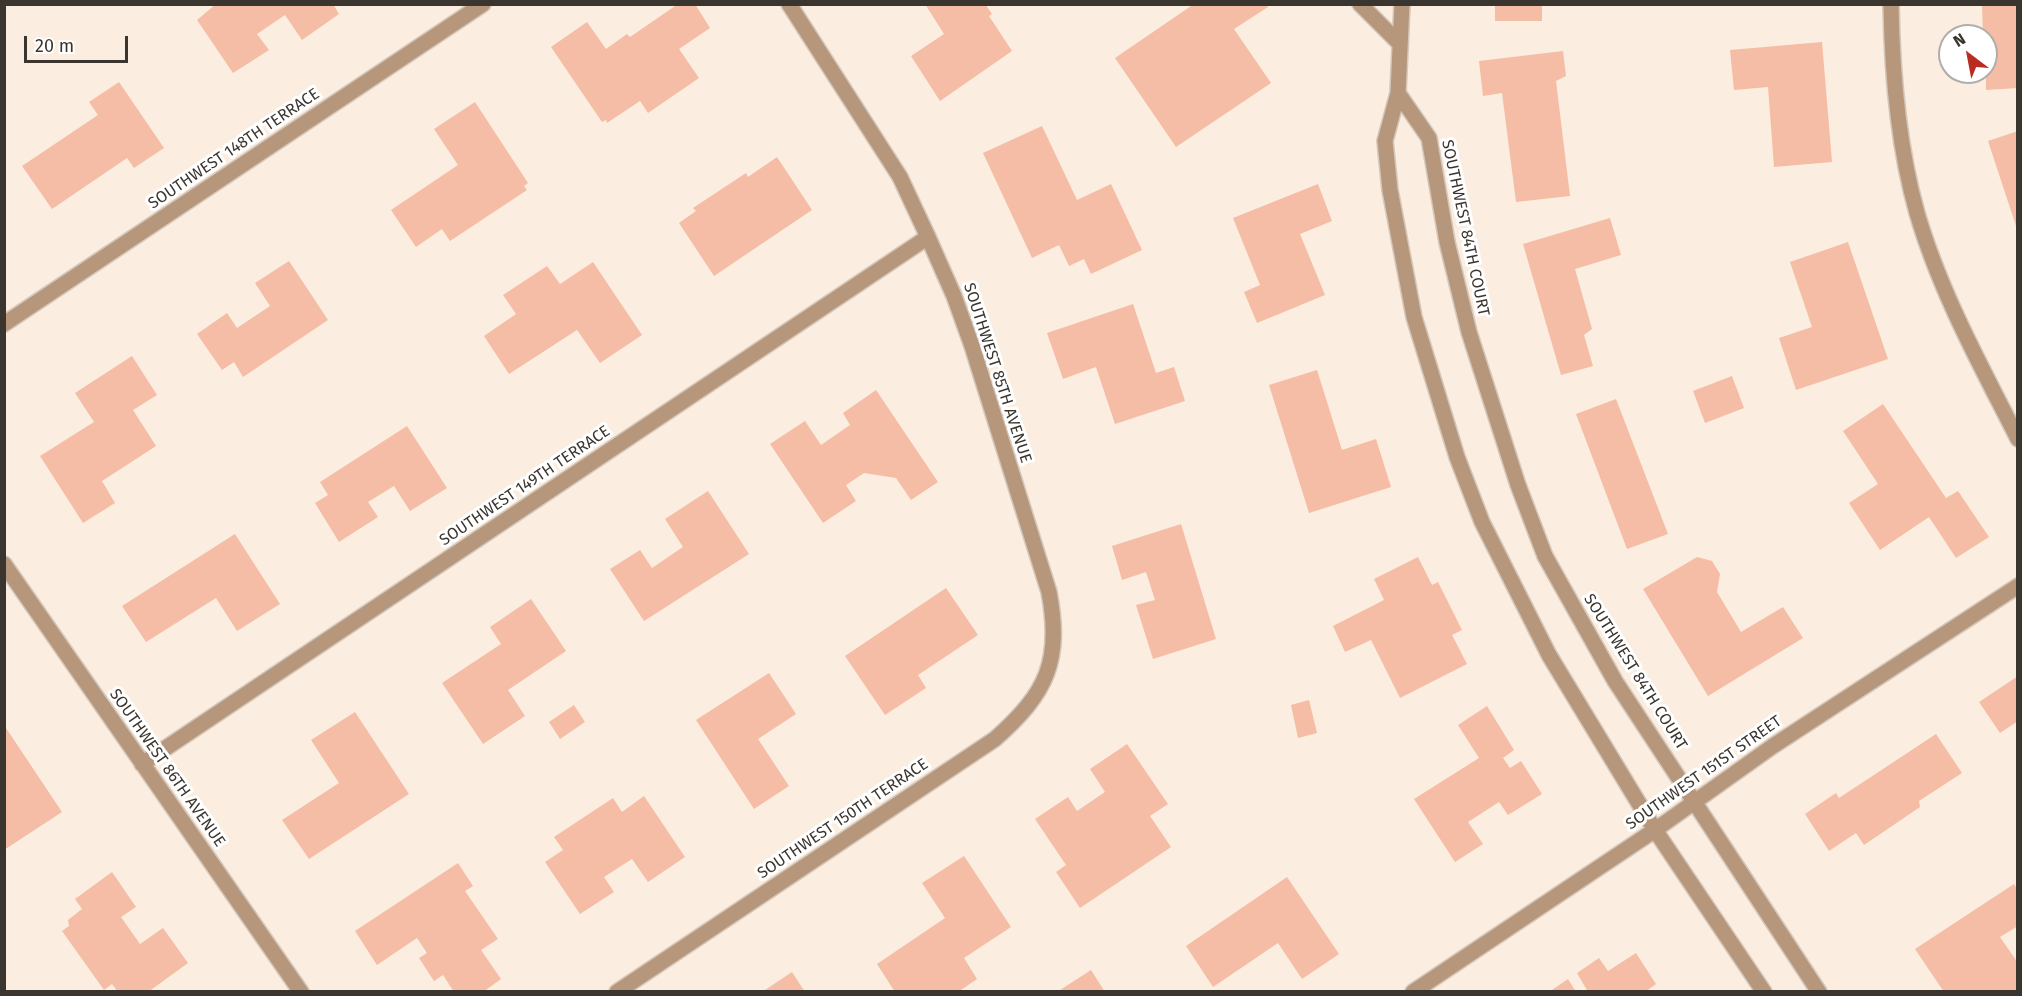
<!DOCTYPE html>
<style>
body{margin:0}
#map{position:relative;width:2022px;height:996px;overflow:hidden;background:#fbeddf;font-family:"Fira Sans",sans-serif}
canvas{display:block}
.frame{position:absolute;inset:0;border:6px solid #3a352f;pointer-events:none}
.north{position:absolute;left:1938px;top:24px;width:60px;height:60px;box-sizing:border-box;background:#fff;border:2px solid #b0aeac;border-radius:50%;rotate:328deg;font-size:16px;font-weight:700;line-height:24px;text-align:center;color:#3a352f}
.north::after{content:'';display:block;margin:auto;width:21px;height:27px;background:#ba2c21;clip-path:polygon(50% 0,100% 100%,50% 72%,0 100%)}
.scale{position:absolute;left:24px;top:36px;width:104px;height:27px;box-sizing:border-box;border:3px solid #3a352f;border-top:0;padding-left:8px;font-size:18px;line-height:21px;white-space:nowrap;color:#3a352f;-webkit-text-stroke:4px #fff;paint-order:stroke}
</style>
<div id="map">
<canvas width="2022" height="996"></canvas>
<div class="frame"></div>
<div class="north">N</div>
<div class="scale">20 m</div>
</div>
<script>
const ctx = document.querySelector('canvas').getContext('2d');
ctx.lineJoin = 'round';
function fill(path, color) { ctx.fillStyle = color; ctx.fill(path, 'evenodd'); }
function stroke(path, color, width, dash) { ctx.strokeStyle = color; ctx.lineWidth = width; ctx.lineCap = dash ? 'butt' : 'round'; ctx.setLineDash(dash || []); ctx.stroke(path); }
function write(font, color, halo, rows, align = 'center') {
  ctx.font = font + ' "Fira Sans",sans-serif'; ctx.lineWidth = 6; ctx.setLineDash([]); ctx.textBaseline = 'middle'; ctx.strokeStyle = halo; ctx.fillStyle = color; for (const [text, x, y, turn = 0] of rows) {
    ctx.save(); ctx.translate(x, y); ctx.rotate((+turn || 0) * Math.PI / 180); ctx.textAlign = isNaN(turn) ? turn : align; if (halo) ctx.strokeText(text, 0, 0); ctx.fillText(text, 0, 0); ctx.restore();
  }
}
const building = new Path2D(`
 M216,4H333L339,14L302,40L285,15L257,34L269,50L233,73L197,20Z
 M678,4H695L710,28L679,49L699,78L648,113L640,101L607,123L606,120L602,122L551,47L587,22L606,49L627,34L630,37Z
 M925,4H985L992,14L989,16L1012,51L940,101L911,56L944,34Z
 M1194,4H1266L1268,7L1234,29L1271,83L1176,147L1115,58Z
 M1495,4H1542V21H1495Z
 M1982,4H2018V88L1986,90V36H1983Z
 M1822,42L1832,162L1774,167L1768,87L1734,90L1730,50Z
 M1563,51L1566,76L1556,81L1570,196L1516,202L1502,93L1483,96L1479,61Z
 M119,82L164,148L134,168L127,158L52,209L22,166L98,115L89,102Z
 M475,102L528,183L524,186L527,190L450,241L442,229L416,247L391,210L458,165L434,129Z
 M1042,126L1077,200L1111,184L1142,250L1091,274L1084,259L1069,266L1059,245L1032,258L983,153Z
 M2018,131V229H2017L1988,141Z
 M777,157L812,210L714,276L679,223L696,211L693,208L746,173L748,177Z
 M1318,184L1332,221L1300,234L1325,295L1257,323L1244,292L1260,285L1233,218Z
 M1610,218L1621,255L1575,269L1592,329L1584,335L1593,366L1561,375L1523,244Z
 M1848,242L1888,359L1796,390L1779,338L1812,327L1790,262Z
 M289,261L328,320L243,377L234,362L222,370L197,334L227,313L237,328L270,306L255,283Z
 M593,262L642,335L600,363L577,330L509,374L484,336L516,314L503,295L547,266L560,284Z
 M1133,304L1156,373L1174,367L1185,401L1115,424L1096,367L1063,379L1047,333Z
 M132,356L157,395L133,410L156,446L102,481L115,503L83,523L40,456L94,422L75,393Z
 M1317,370L1342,450L1376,439L1391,487L1309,513L1269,385Z
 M1732,376L1744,408L1705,423L1693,391Z
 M876,390L938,482L911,500L896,478L864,473L846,485L856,501L823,523L770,444L805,421L821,445L850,425L843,413Z
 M1616,399L1668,534L1627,549L1576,414Z
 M1883,404L1946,498L1958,491L1989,537L1956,558L1929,517L1880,550L1849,503L1878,484L1843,431Z
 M407,426L447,488L410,511L394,486L368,502L378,517L339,542L315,503L328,495L320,482Z
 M708,491L749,554L644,621L610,569L640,550L652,568L683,547L665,519Z
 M1181,524L1216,639L1153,659L1136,605L1155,600L1146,572L1122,580L1112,546Z
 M235,534L280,604L237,631L216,598L146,642L122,606Z
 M1418,557L1432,585L1438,582L1462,630L1452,635L1467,664L1400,698L1371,640L1345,652L1333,626L1384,600L1374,579Z
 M1697,557L1712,561L1720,574L1717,592L1741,632L1783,607L1803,638L1708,696L1643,589Z
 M946,588L978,635L918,675L926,688L885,715L845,656Z
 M531,599L566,651L508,690L525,716L483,744L442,683L501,644L490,627Z
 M769,673L796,714L758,739L789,786L754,809L696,720Z
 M2018,676V721L2000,733L1979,702Z
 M1309,700L1317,733L1298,738L1291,705Z
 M574,705L585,722L560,739L549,722Z
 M1487,706L1514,750L1503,758L1510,768L1521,761L1542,794L1508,815L1499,802L1468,822L1483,844L1455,862L1414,799L1479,758L1458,725Z
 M355,712L409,794L309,859L282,820L339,783L311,740Z
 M4,725L62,812L4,850Z
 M1936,734L1962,773L1919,801L1920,807L1864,845L1856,833L1829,851L1805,814L1836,793L1839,798Z
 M1127,744L1168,804L1150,816L1171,847L1080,908L1056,872L1066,865L1035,819L1068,797L1077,811L1105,792L1090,769Z
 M644,796L685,857L648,882L632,859L604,877L614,892L580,914L545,862L563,850L554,837L613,798L622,812Z
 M964,856L1011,927L964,958L977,979L958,992H895L877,964L945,918L922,883Z
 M458,863L473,886L465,891L498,939L481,950L501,979L483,992H454L443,975L434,981L419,958L427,953L417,938L377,965L355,931Z
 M112,872L136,907L121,917L140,944L163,928L188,963L148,992H118L112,984L104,990L62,931L69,926L68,920L82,909L75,899Z
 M1287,877L1339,954L1302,979L1278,943L1213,987L1186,946Z
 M2014,884L2018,890V926L2000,937L2018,963V992H1944L1915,949Z
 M1636,953L1656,984L1645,992H1588L1577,973L1599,958L1608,971Z
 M1091,970L1105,992H1057Z
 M792,972L805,992H762Z
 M1568,979L1576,992H1549Z`);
const street = new Path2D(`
 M1360,4L1399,43
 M1402,4L1398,93L1385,141L1390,190L1414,317L1457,457L1482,522L1549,655L1655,830L1764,992
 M1891,4C1892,74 1898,146 1917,213C1940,292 1981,366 2018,439
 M1398,93L1429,138L1447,242L1469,332L1518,485L1545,556L1615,681L1819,992
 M4,324L483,4
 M4,564L301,992
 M142,764L928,237
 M617,992L995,739C1047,693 1062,661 1049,592L972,346L954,296L928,237L900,177L789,4
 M1413,992L1655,830L1773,746L2018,586`);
const streetNames = [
 ["SOUTHWEST 148TH TERRACE",234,149,-34],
 ["SOUTHWEST 84TH COURT",1465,228,78],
 ["SOUTHWEST 85TH AVENUE",997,373,72],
 ["SOUTHWEST 149TH TERRACE",525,486,-34],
 ["SOUTHWEST 84TH COURT",1635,672,58],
 ["SOUTHWEST 86TH AVENUE",167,768,55],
 ["SOUTHWEST 151ST STREET",1704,773,-35],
 ["SOUTHWEST 150TH TERRACE",843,819,-34]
];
fill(building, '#f5bda5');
stroke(street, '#d4c8bc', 18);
stroke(street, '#b7977c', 15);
write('16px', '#3a352f', '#fff', streetNames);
</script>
